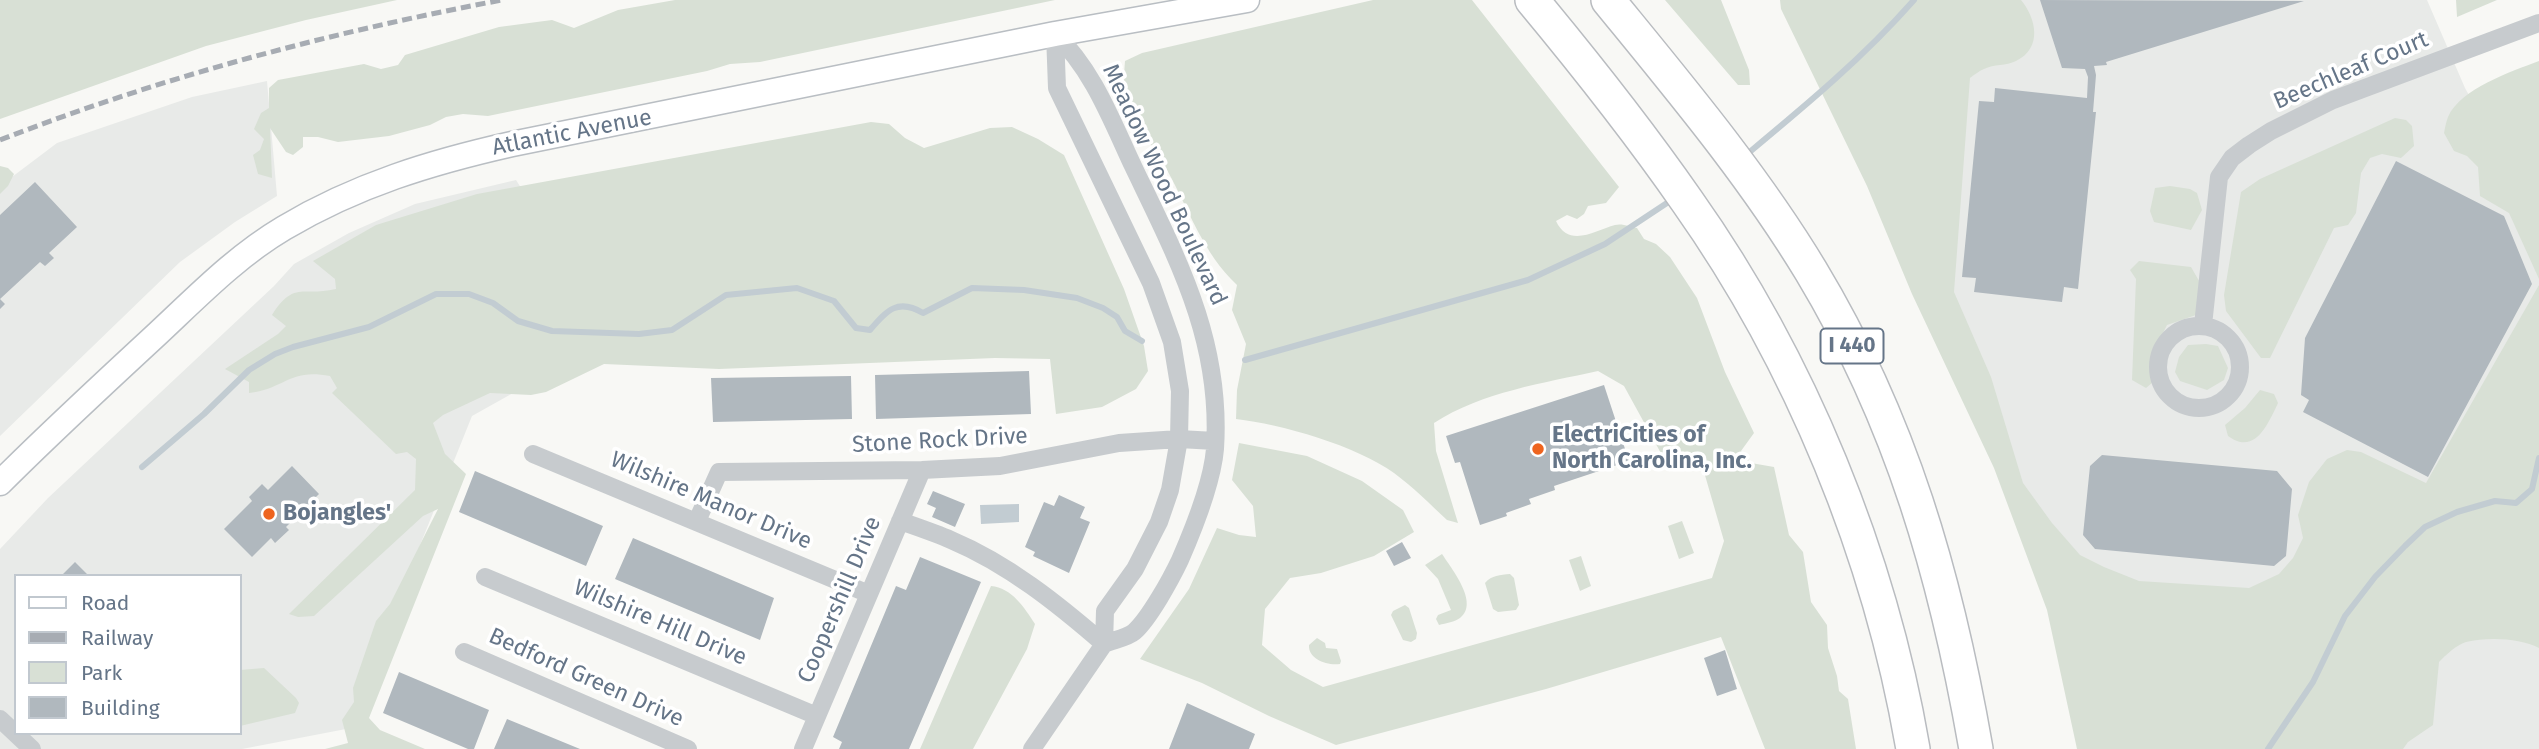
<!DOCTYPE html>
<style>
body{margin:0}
#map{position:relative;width:2539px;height:749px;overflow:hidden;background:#f8f8f5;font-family:"Fira Sans",sans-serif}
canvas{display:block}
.legend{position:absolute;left:14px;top:574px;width:228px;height:161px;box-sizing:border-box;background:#fff;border:2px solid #c1c8cf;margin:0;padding:9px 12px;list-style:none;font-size:21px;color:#657588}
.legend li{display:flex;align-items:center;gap:14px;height:35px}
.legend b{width:35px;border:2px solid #c1c8cf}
</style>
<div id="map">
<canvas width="2539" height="749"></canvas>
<ul class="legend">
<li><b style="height:9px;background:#fff"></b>Road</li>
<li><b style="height:9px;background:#a7acb3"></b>Railway</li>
<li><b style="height:19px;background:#d8e0d5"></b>Park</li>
<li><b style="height:19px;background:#b0b8be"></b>Building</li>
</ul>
</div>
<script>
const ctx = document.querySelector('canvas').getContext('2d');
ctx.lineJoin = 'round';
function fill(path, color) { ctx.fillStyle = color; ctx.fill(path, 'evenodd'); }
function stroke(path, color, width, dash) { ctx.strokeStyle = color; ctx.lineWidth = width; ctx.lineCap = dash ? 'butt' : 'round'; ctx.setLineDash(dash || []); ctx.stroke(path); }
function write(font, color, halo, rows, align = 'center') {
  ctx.font = font + ' "Fira Sans",sans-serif'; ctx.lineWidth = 7; ctx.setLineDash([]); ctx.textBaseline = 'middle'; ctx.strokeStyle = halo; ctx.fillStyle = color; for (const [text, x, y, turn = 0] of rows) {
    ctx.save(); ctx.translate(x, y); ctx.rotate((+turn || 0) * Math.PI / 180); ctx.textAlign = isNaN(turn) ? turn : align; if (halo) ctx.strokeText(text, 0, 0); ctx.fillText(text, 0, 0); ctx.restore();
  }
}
const built = new Path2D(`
 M1974,0H2427L2465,88L2539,221V348L2435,512L2114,715L1939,334Z
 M267,81L277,196L235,222L180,262L0,436V186L57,143L192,97Z
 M516,180L615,336L472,416L346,729L242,749H0V549L48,498L274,286L294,264L349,233L415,204ZM16,576H240V733H16Z
 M2539,578V749H2312Z`);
const green = new Path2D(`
 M0,0H397L306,20L206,46L0,119Z
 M675,0H1055L760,62L730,64L707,71L488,116L463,114L446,117L430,125L389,136L338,142L318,137H303V147L293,155L286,152L270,128L272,178L258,174L253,155L260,150L264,139L254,129L261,113L269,108V88L278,80L364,64L381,69L398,65L405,55L499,27L552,20L574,28L618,10Z
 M1373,0H1472L1619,187L1606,203L1588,206L1584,214L1577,219L1567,215L1556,221C1569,249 1596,230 1615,225C1622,223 1631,227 1637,228L1644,239L1656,244L1670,257L1697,298L1725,372L1754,433L1741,451L1751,463L1774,467L1789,535L1803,552L1811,602L1827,625L1828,648L1837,676L1839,691L1848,699L1856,749H1765L1721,637L1546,689L1336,745L1269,716L1202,683L1140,659L1189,589L1217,528L1239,535L1256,537L1253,506L1232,480L1239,443L1307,456L1362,481L1403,510L1414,532L1374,556L1321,573L1290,578L1265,609L1262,645L1291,670L1323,687L1712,578L1724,541L1700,458L1682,462L1663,457L1624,386L1598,371C1544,383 1482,392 1434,423L1436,451L1458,523L1447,520C1430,504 1413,487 1394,473C1357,446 1281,424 1236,419L1237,390L1246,344L1232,310L1237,285C1203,253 1189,210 1167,170C1154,149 1134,121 1127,99C1123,85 1124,74 1125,61L1142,53Z
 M1665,0H1721L1749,70L1750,85H1738Z
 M1780,0H2021C2036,18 2043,48 2016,61C2006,66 1994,64 1984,69C1979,71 1974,75 1970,78L1954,292L1991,377L2023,483L2052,523L2080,555L2104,567L2139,581L2249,588L2279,574L2293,558L2303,538L2298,515L2309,482L2327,459L2347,450L2361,452L2426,483L2539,285V648C2520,638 2488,637 2466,642C2456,645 2446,655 2439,662L2433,725L2408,742L2403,749H2077L2047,610L1994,468L1912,294L1867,186L1781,9Z
 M2456,0H2497L2457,17Z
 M2539,61V279L2509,213L2480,196L2478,167L2467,156L2454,151L2444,133C2445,128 2446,122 2448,117C2460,89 2512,71 2539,61Z
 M2395,118L2406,120L2412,126L2414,146L2401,158L2382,154L2370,158L2361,173L2356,213L2348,225L2334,228L2270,358H2261L2226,311L2224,295L2241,192L2260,179Z
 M871,122L889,124L905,138L924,148L990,128L1012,127L1038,139L1064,155L1124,289L1144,346L1148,371L1136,389L1102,407L1056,414L1050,359L995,358L719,369L604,364L546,392L531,395L490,393L443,415L433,423L445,454L466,474L369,718L380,730L425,749H325L348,743L342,720L354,702L353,688L376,621L390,604L438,509L423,516L314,616L298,617L289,614L415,490L416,459L407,452L396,454L332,393L337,388L330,376C289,368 285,389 249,393V382L225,369L278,334L286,326L272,315C294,280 303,297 336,289L335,279L313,261L376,225L477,194Z
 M0,166L8,168L14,174L8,186L0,194Z
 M2170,186L2190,189L2197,193L2202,210L2191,230L2154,222L2150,211L2155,188Z
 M2139,261L2191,267L2202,286L2196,315L2167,325L2154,351L2153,382L2146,388L2132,380L2136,279L2130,270Z
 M2206,344L2218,346L2228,368L2224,380L2207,390L2180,381L2175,372L2179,357L2188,345Z
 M2260,390L2274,394L2278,403C2268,424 2255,456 2228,436L2225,425L2245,408Z
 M1682,521L1694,553L1679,559L1668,526Z
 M1442,554C1451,568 1480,603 1460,618C1455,622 1446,623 1439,625L1436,619L1438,615L1451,610L1438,579L1425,565Z
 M1581,556L1591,586L1580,591L1569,560Z
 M1510,574L1514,578L1519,605L1516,610L1498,612L1493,609L1485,583C1492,575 1500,575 1510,574Z
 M991,586C1012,588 1024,607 1035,624L1027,649L973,749H920Z
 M1405,605L1409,608L1417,633L1416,639L1411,642L1403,640L1391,615L1393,611Z
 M1317,638L1325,643L1326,648L1337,649L1341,661L1340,664C1327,666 1308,659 1309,645Z
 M264,668L296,698L299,703L295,713L240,726V670Z`);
const water = new Path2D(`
 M1019,504V522L981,524L980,505Z`);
const stream = new Path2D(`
 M1746,155C1805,106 1863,58 1914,0
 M1245,360L1528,280L1605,244L1673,199
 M142,467L204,414L249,370L275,354L293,347L369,327L436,294H469L493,303L518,321L552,331L639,334L672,330L726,295L797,288L834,301L856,328L870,330C887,310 898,298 923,313L972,288L1024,290L1077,298L1103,308L1117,317L1125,331L1142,341
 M2268,749L2313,682L2345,616L2375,577L2405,546L2425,527L2457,512L2495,501L2516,503L2532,489L2539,458`);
const building = new Path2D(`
 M2040,0L2304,1L2106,62L2107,65L2094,66L2096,75L2093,112H2096L2078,289L2064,287L2062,302L1974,292L1976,278L1962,277L1979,101L1994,102L1995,88L2087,98L2088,77L2085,69L2062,68Z
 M2396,161L2504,216L2532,284L2428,477L2303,412L2309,400L2301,395L2305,338Z
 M35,182L77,227L49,253L54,258L45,266L40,262L0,299L5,304L0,309V215Z
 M1029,371L1031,414L876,419L875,375Z
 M851,376L852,419L713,422L711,378Z
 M1604,385L1629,461L1554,486L1555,490L1529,499L1531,504L1506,513L1507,516L1480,525L1460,462L1455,463L1446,436Z
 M2102,455L2277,471L2292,489L2286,556L2274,566L2095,549L2083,535L2090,466Z
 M292,466L319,494L286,527L289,530L275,543L271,538L252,557L224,529L252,501L249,497L262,484L268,490Z
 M475,471L603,526L586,566L459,512Z
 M933,491L965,504L955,527L932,517L936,508L927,504Z
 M1059,495L1085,507L1080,518L1090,522L1069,573L1033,556L1035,552L1025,547L1044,502L1054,506Z
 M633,538L774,598L760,640L615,579Z
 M1402,542L1411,558L1394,566L1386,551Z
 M920,557L981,582L909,749H839L842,742L833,737L896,586L906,590Z
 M75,562L89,576H61Z
 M1725,650L1737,689L1717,696L1704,658Z
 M399,672L489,710L474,749H468L383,713Z
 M1187,703L1255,734L1249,749H1169Z
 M507,719L580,749H494Z`);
const minor = new Path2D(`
 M1055,34C1093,70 1111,119 1133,166C1178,260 1222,341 1215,449C1212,484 1194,528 1180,560C1171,579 1149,619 1134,632C1127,638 1113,640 1104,644
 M2203,325L2219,177L2232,158L2249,145L2271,131L2333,100L2539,23
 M2158 367a41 41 0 1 1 82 0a41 41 0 1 1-82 0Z
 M533,454L869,594
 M697,521L719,472L922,470L1000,466L1119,443L1179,439L1215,441
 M900,521C917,527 935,533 951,540C1008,564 1058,604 1104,644
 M485,577L817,716
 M464,652L688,749
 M0,719L32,749
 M803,749L922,470
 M1032,749L1104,644L1105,611L1135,569L1159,522L1170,490L1179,439L1180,391L1172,342L1151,283L1057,88L1055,34`);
const secondary = new Path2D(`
 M0,483C50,433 102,385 154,337C196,298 235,257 284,228C356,185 432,162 512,144L1055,34L1247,0`);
const motorway = new Path2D(`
 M1532,0C1586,65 1639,132 1687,201C1801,362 1880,556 1913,749
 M1608,0C1679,87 1753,175 1811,271C1902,422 1946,577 1976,749`);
const rail = new Path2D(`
 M0,140C162,77 331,32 502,0`);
const markers = [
 [1538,449,7,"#ee641f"],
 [269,514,7,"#ee641f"]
];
const shields = [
 [1852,346,63]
];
const shieldNames = [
 ["I 440",1852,346]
];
const streetNames = [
 ["Beechleaf Court",2351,71,-23],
 ["Atlantic Avenue",572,133,-11],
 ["Meadow Wood Boulevard",1164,185,65],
 ["Stone Rock Drive",940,441,-3],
 ["Wilshire Manor Drive",711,501,23],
 ["Coopershill Drive",840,600,-67],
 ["Wilshire Hill Drive",660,623,23],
 ["Bedford Green Drive",586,678,24]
];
const poiNames = [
 ["ElectriCities of",1552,436],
 ["North Carolina, Inc.",1552,462],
 ["Bojangles'",283,514]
];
fill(built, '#e8eae8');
fill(green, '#d8e0d5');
fill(water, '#c2ccd2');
stroke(stream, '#c2ccd2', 6);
fill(building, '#b0b8be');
stroke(secondary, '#b9bec3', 27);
stroke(motorway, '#b9bcc0', 36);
stroke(minor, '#c7cbce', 18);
stroke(secondary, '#fff', 24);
stroke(motorway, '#fff', 33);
stroke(rail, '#a7acb3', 5, [10, 5]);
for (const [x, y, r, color] of markers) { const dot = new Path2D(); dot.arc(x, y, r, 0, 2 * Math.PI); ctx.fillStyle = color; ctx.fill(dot); stroke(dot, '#fff', 2.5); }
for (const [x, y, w] of shields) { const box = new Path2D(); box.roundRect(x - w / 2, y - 17.5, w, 35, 5); ctx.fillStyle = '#fff'; ctx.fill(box); stroke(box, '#657588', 2); }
write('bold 21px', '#657588', null, shieldNames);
write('23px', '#657588', '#fff', streetNames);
write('bold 23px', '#657588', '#fff', poiNames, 'left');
</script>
